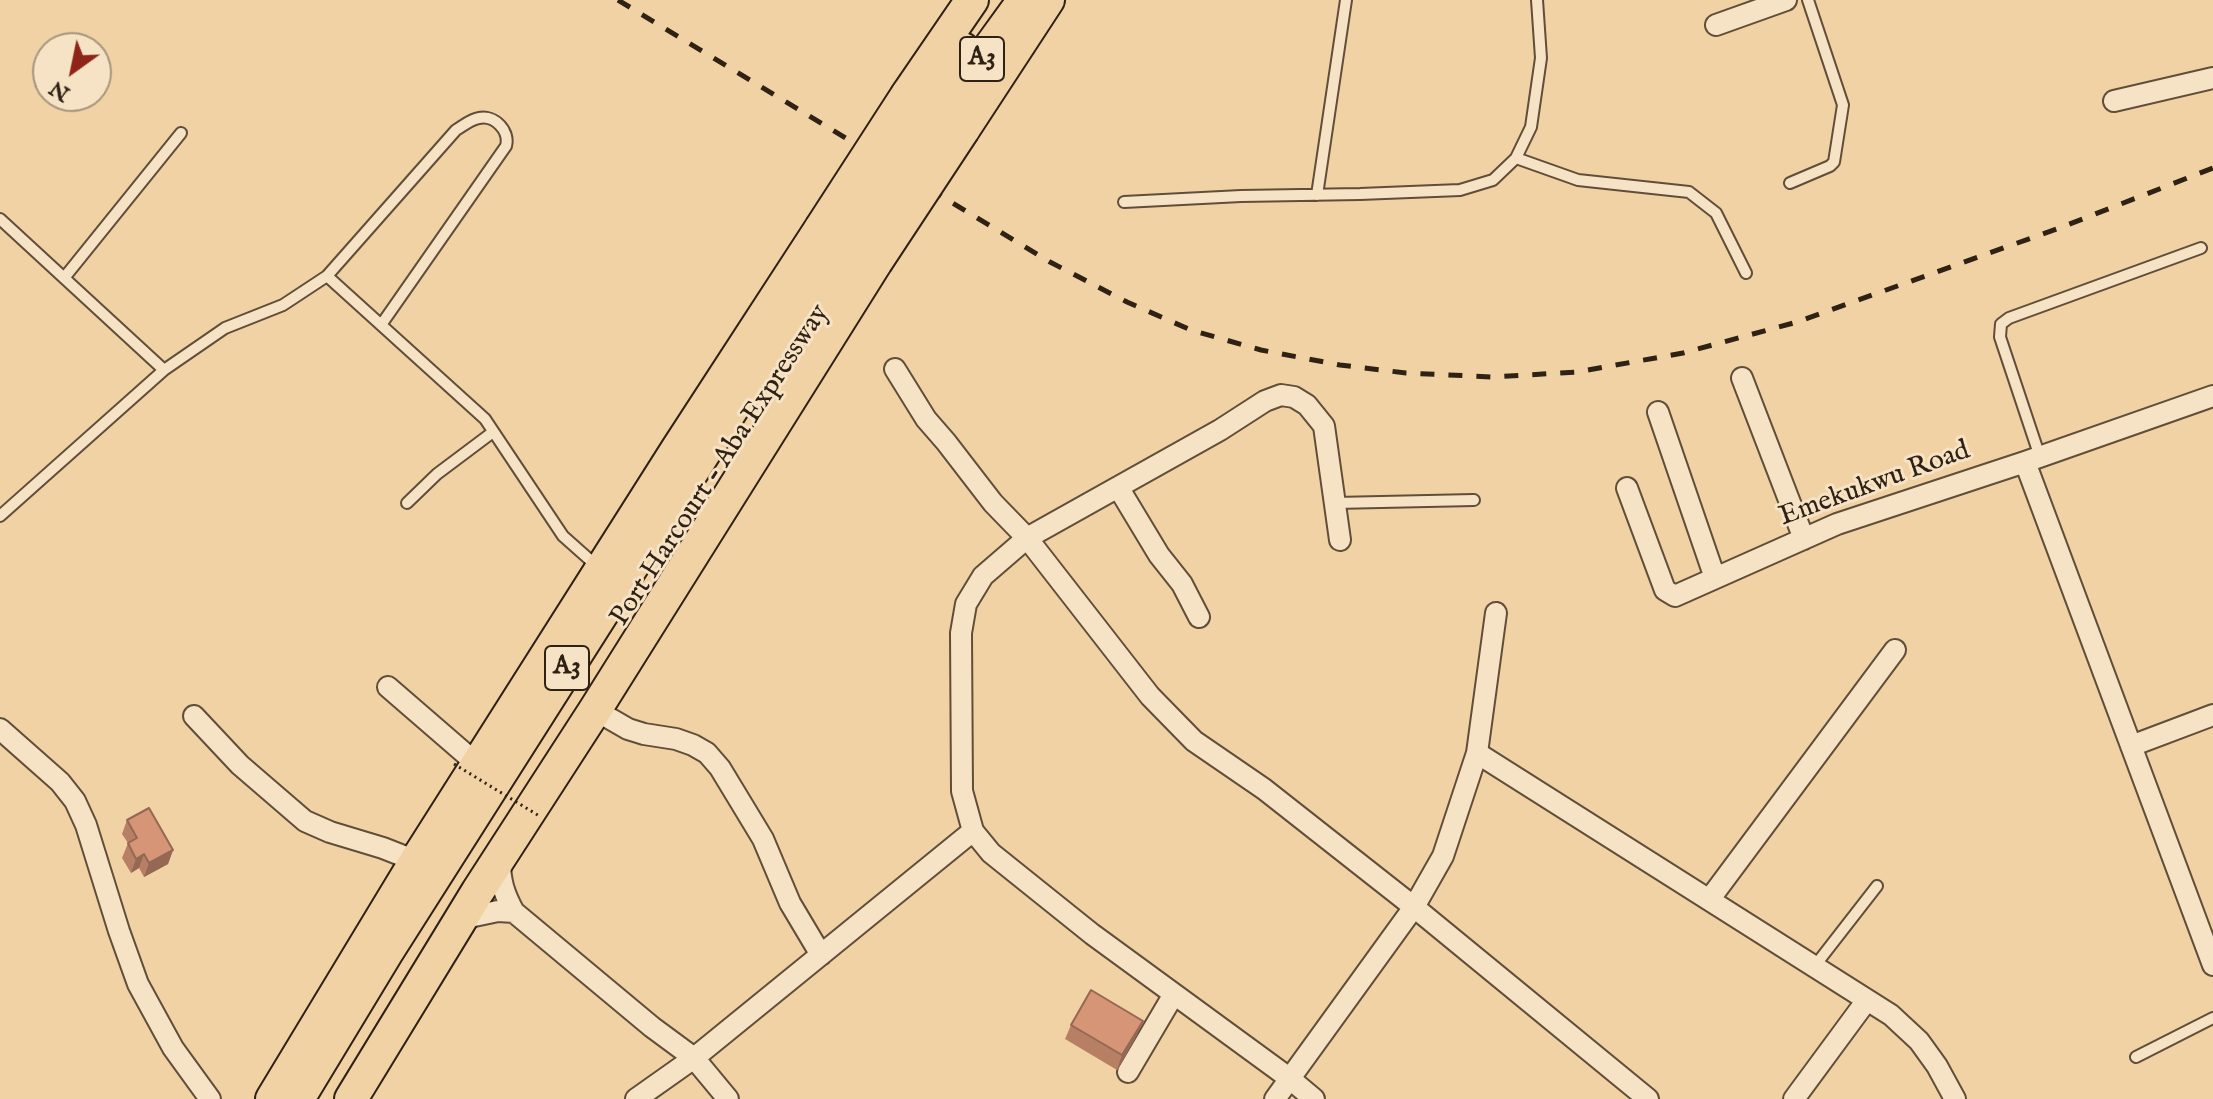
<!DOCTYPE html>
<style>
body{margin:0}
#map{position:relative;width:2213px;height:1099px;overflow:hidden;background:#f1d2a5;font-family:"IM FELL English",serif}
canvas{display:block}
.north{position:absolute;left:32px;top:32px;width:80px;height:80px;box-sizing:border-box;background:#f6e2c4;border:2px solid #a6957e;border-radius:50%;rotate:213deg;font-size:22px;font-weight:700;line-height:32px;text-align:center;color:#2f2215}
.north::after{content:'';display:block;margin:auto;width:28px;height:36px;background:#8f2418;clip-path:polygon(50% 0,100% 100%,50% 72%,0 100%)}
</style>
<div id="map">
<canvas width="2213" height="1099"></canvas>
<div class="north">N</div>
</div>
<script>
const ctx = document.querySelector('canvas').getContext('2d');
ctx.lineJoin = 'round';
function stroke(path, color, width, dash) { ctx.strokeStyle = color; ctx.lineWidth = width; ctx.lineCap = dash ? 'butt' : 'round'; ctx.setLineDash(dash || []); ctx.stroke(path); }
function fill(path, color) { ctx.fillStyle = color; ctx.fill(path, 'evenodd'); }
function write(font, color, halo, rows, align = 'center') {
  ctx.font = font + ' "IM FELL English",serif'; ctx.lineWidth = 6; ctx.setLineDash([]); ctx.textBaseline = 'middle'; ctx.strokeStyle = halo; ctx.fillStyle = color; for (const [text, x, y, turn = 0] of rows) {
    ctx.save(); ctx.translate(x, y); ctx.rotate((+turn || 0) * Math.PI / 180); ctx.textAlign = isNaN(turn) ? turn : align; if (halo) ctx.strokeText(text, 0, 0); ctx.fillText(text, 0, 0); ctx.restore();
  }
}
const service = new Path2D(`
 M1516,158L1578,180L1689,192L1716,213L1746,273
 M1790,183L1830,166L1834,162L1843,105L1808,0
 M1317,195L1346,0
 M1124,202L1241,196L1360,194L1460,190L1493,180L1516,158L1531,127L1541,58L1537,0
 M0,219L164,370
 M327,276L485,419L563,536L599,568
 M64,278L181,133
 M2040,457L2000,337L2001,324L2009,318L2201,248
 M407,503L437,474L493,432
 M1335,503L1474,500
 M0,516L164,370L225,328L283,305L327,276L456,130C463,126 471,119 479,118C495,115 510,131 506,146L381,325
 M1814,967L1877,886
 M2136,1057L2213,1018`);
const minor = new Path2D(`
 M1716,25L1786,0
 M2114,101L2213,78
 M895,369L926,419L946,442L993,503L1027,538L1150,696L1194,741L1264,789L1414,907L1648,1099
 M1742,378L1804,539
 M1658,412L1715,578
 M2025,462L2213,965
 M1118,487L1159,555L1182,584L1199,617
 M1627,488L1665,590L1675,596L1837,524L2025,462L2213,396
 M388,687L477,764
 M595,710L628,729L644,734L676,739L693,745L707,753L720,768L763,839L790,903L821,955
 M194,716L240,765L305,821L330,832L383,848L416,861
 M0,729L60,782L75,801L86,825L119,931L138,984L173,1048L210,1099
 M2131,746L2213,715
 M1477,753L1891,1015L1919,1041L1937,1066L1955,1099
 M500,861C500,881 504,894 514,912L652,1027L694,1058L728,1099
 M1709,900L1895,650
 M460,919L498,911L514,912
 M1128,1072L1174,994
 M636,1099L694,1058L973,831
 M1275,1099L1414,907L1443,856L1477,753L1496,613
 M1314,1099L1289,1078L1092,934L991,853L973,831L962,791L961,633L966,604L983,576L1027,538L1220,430L1265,401L1281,395L1294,397L1307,405L1324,426L1340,540
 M1794,1099L1867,1000`);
const primary = new Path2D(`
 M907,95L972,0
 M963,130L1048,0
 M272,1099L416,861L678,448L821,228
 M351,1099L478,891L595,710L876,262`);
const trunk = new Path2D(`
 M924,107L963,49
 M944,120L990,47L1024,0
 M809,329L859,251
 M298,1099L387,952L840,239`);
const rail = new Path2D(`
 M618,0L1050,262L1127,302L1191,330L1261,350L1340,365L1406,373L1493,377L1577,372L1683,353L1797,322L2062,227L2213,168`);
const pathBridge = new Path2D(`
 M454,764L541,817`);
const primaryBridge = new Path2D(`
 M821,228L907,95
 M876,262L963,130`);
const trunkBridge = new Path2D(`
 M840,239L924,107
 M859,251L944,120`);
const wall = new Path2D(`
 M127,820L173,850L168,864L144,877L139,868L131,873L122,858L128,843L122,834Z
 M1071,1025L1137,1035L1117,1070L1065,1039Z`);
const shadedWall = new Path2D(`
 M173,850L168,864L144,877L149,863Z
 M144,854L139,868L131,873L136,859Z
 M1143,1021L1137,1035L1117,1070L1122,1055Z`);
const building = new Path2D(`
 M149,808L173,850L149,863L144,854L136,859L128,843L137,838L127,820Z
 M1091,990L1143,1021L1122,1055L1071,1025Z`);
const shields = [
 [982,59,44],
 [567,668,44]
];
const shieldNames = [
 ["A3",982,59],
 ["A3",567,668]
];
const streetNames = [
 ["Port Harcourt - Aba Expressway",721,466,-57],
 ["Emekukwu Road",1875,485,-20]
];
stroke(service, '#604e39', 14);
stroke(minor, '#604e39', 24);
stroke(primary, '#2f2215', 36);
stroke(trunk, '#2f2215', 36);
stroke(service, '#f6e2c4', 10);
stroke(minor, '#f6e2c4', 20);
stroke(primary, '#f1d2a5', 32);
stroke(trunk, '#f1d2a5', 32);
stroke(rail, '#2f2215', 5, [14, 14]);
stroke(primaryBridge, '#2f2215', 36, []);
stroke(trunkBridge, '#2f2215', 36, []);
stroke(pathBridge, '#2f2215', 3, [2, 4]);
stroke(primaryBridge, '#f1d2a5', 32);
stroke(trunkBridge, '#f1d2a5', 32);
fill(wall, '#b78065');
fill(shadedWall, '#956853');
fill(building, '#d59576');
stroke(building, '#956853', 2);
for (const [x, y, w] of shields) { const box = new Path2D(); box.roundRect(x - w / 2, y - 22, w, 44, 6); ctx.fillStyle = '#f6e2c4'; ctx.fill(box); stroke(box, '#2f2215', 2); }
write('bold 26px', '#2f2215', null, shieldNames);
write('28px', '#2f2215', '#f6e2c4', streetNames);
</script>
